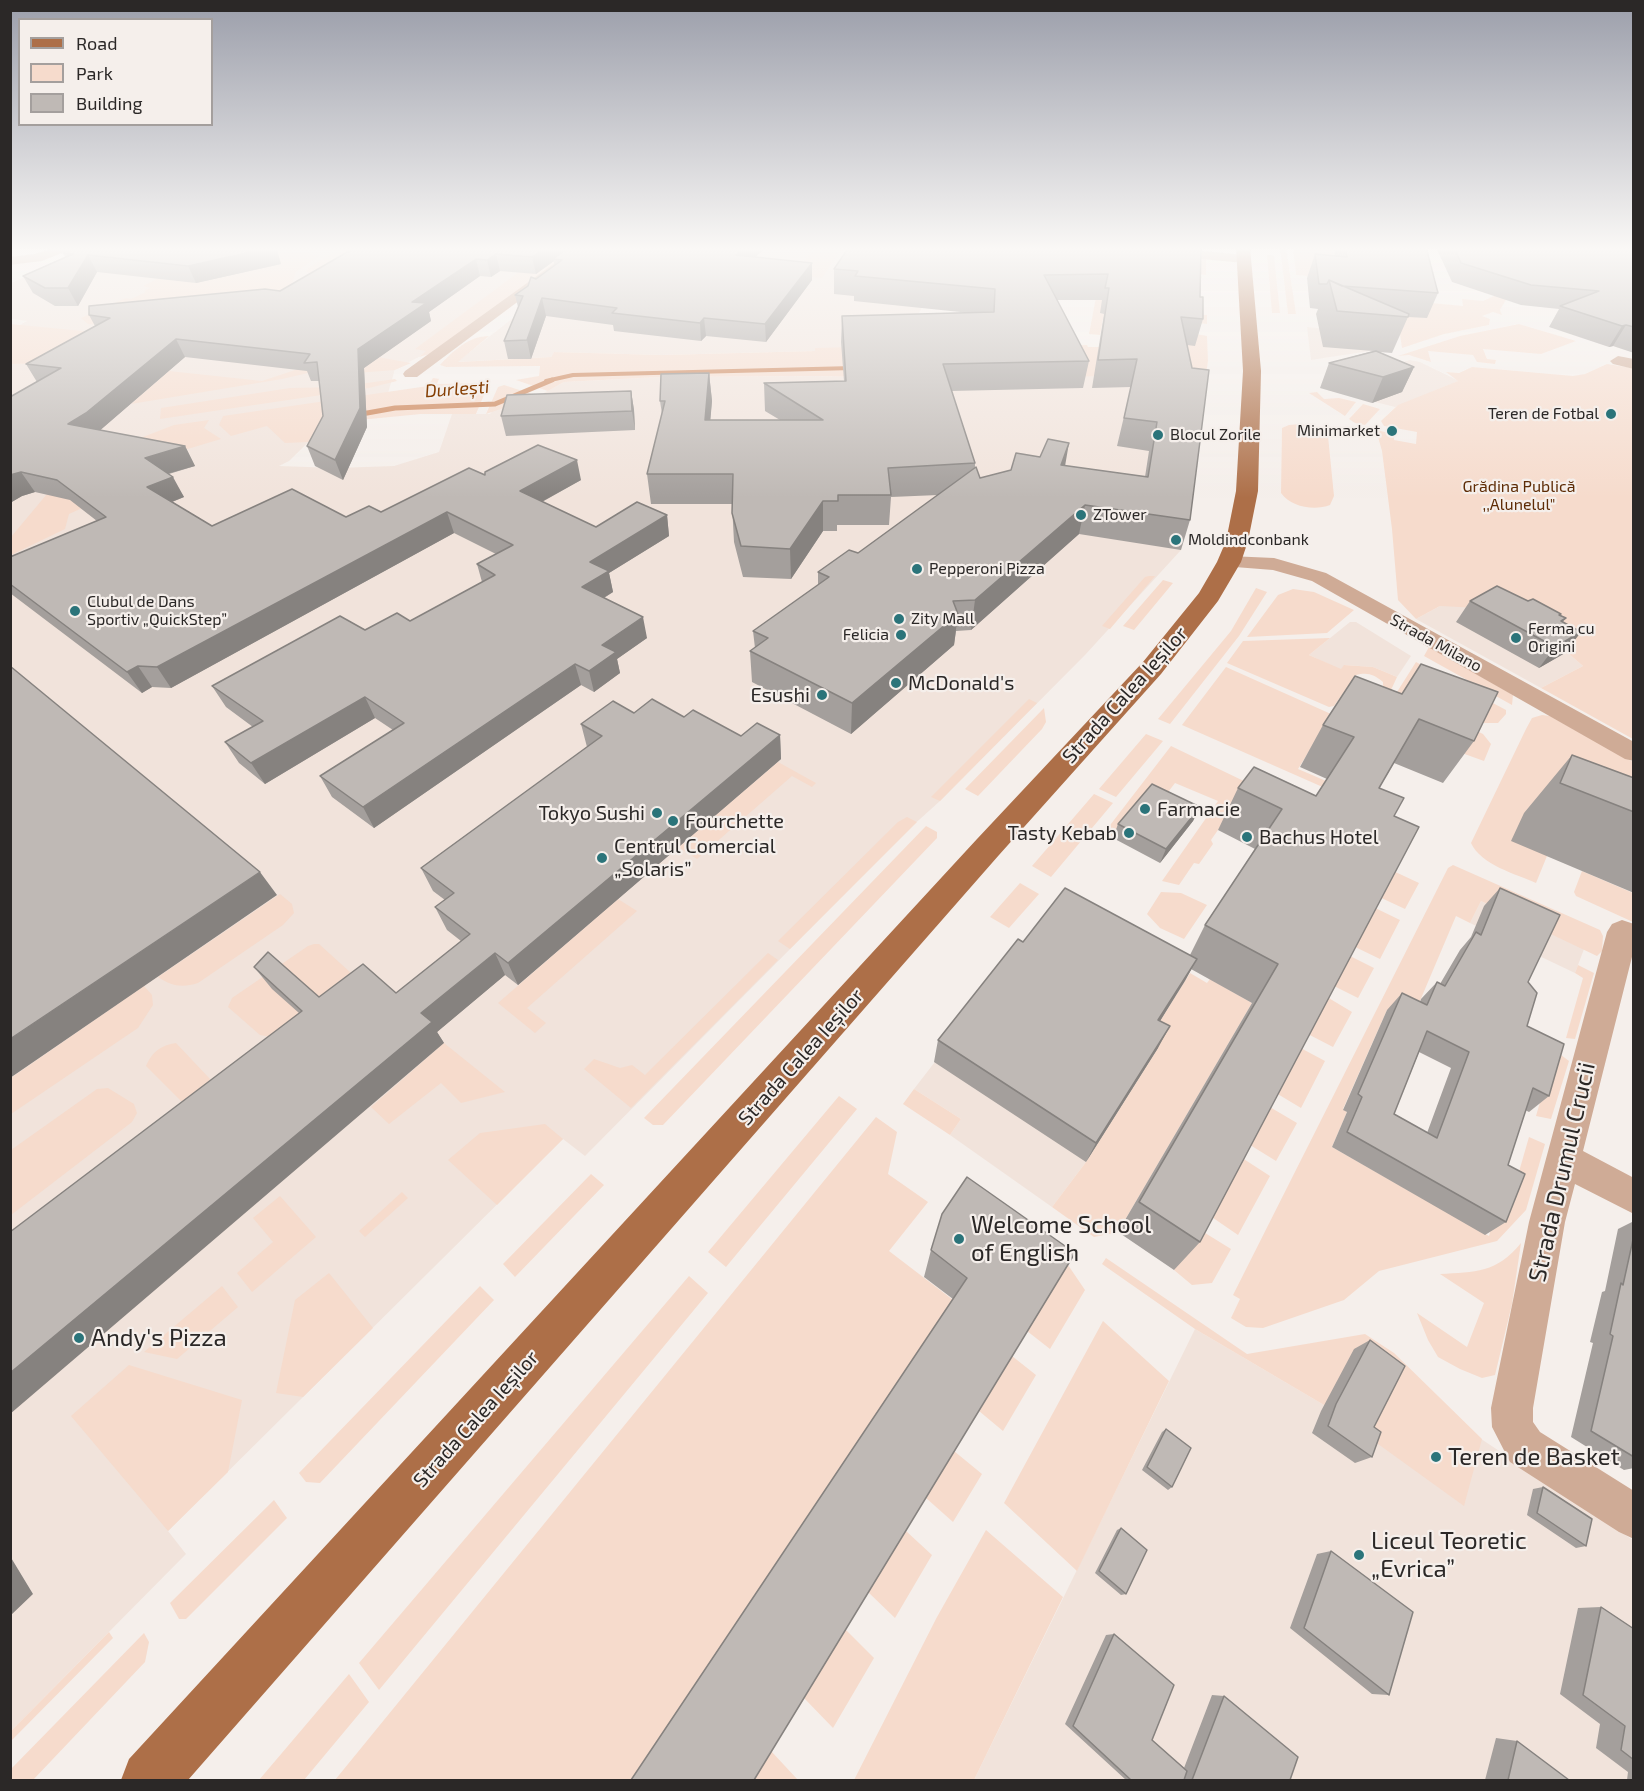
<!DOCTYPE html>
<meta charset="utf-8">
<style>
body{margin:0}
#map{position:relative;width:1644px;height:1791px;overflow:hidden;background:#f5efeb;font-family:"Exo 2",sans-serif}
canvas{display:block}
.frame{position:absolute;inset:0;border:12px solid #2b2827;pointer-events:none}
.legend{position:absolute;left:18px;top:18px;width:195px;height:108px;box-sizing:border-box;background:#f5efeb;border:2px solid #a49f9d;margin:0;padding:8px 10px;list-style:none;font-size:18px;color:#2b2827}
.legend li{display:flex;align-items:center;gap:12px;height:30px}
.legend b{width:30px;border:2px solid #a49f9d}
</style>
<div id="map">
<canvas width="1644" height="1791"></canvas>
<div class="frame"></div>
<ul class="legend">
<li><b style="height:8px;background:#ad6f48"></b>Road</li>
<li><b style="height:16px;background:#f6dbcc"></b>Park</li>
<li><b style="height:16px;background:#bfb9b5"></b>Building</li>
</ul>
</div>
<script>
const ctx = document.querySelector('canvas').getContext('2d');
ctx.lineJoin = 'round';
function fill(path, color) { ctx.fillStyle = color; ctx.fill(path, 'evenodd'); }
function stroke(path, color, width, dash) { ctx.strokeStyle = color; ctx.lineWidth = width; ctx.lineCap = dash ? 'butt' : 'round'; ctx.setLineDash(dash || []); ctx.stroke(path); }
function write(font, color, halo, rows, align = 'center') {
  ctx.font = font + ' "Exo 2",sans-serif'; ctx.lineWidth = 4.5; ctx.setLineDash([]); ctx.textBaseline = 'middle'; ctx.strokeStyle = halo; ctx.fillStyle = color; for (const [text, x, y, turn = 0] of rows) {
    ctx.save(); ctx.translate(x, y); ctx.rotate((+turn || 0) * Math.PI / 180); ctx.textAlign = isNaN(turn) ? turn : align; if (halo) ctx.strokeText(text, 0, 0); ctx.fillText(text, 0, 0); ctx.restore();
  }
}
const built = new Path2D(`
 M89,247H574L419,357L395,369L381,417L328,423L289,461L279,466L336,468L394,466L439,452L452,414H490L493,410L538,396L564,382L660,377L814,376L967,379L1180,373L1186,501L1181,550L1085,655L940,801L910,828L585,1156L563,1139L168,1531L186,1554L11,1731V364L89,363L14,328L27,321L11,319V283Z
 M603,247H957L919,313L895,346L815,349V351L662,355L554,352L551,357L457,362Z
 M1307,327L1341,330L1370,351L1311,360Z
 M1410,360L1420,362L1459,381L1395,407L1327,390L1370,370Z
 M1453,605L1518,610L1583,666L1541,688L1416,619L1440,606Z
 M1350,622H1356L1411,656L1397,677L1373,667L1345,665L1341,670L1309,655Z
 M1481,901L1584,949L1575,973L1470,923Z
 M1012,962L1158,1048L1086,1162L1052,1207L950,1135L961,1119L914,1089Z
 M1195,1329L1324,1405L1403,1387L1633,1540V1780H974Z`);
const green = new Path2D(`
 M264,247L320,255L296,272L291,287L372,356L411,363L395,370L356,373L317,371L282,379L131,404L169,371L262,381L319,362L127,340L89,363L11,364L10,324L93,332L99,325L88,324L81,318L126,298L131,299L146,292L144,291L150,288L143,286L157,279L170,280Z
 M290,247H331L545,267L579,247L434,353L419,357L426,351L415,349L519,272L525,271L322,274L306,272L308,268L335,252Z
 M822,247H843L822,278L804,276L797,287L811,290L785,288L789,279L812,252Z
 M1280,247H1286L1296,314H1288Z
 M1293,247H1334L1337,279L1296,275Z
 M1105,250L1206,259V275L1165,272L1174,312L1207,315V324L1100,313L1104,314L1100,335L1089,334Z
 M1267,255L1274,256L1280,313H1272Z
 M1498,294L1508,296L1500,310L1502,315L1493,312L1482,316L1490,319L1489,325L1444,334L1402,348L1399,328L1410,301L1463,306L1462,299L1483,301Z
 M1519,324L1576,341L1541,354L1483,349L1487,359L1496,360L1495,364L1477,362L1473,355L1428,351L1431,362L1409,355L1398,356L1460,336Z
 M1196,334L1207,336L1208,361L1204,389L1102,376L967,379L813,376L660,377L564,382L548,391L516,380L539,376L540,366L446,367L440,365C453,351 469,336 489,336L458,362L551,357L554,352L662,355L815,351V348L895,346L893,349L1087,345L1088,347H1129Z
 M1607,364L1633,368V739L1541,688L1583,666L1518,610L1440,606L1416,619L1398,600L1392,529L1382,451L1376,430L1394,434V440L1416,444L1417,432L1384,426L1381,421L1398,405L1458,381L1446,372L1459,373L1472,367L1573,376L1585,374Z
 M433,378L439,379L437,384L489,383L476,414H421L328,423L308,442L285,443L267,426L231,436L219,425L223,416L428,386Z
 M395,379L397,381L369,388L160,419L161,408L290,388L339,387Z
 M504,385L538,396L486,414L498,387Z
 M1317,392L1324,399L1339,398L1356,402L1345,416L1309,393Z
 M1363,404L1380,409L1365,425L1355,423L1349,419Z
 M209,420L204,428L221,439L144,462L91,504L69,514L65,529L11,555V537L47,494L94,469L143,437L174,425Z
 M1301,424L1318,428L1328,436L1334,496L1330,505C1314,511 1291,507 1281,493L1282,428L1289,425Z
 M1149,576H1155L1110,629L1102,626L1145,577Z
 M1163,580L1173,583L1134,630L1123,626Z
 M1256,588L1267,592L1239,636L1170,724L1158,719L1231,631Z
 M1293,589L1314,592L1354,610L1327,633L1247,637L1278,595Z
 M1330,638L1309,655L1341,669L1344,665L1373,667L1397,677L1391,690L1383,688V682C1374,674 1367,672 1356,675L1334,706L1329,707L1227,663L1243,641Z
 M1429,647L1513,695L1512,705L1424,656Z
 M1416,662L1506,710V714L1498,723H1481L1397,692Z
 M1226,667L1331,714V716L1298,769L1380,804L1377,811L1182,725Z
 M1029,699L1037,703L940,801L931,797Z
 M1044,708L1046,722L1042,729L978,796L965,789Z
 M1542,715L1550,716L1633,762V858L1547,856L1536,883C1516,874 1481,865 1471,843L1526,729L1532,718Z
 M1473,729L1483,734L1491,744L1484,761L1459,752Z
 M1146,734L1163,741L1116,797L1099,789Z
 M1171,746L1250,784L1211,840L1213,844L1199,864L1194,863L1179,885L1162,881L1218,801L1175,783L1159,804L1113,838L1104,833Z
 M778,762L816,783L812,787L792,776L697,859L678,847Z
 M1094,794L1113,803L1051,877L1032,866Z
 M907,817L917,822L790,949L778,941L898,822Z
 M926,826L937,832V838L663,1125H653L644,1118Z
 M1453,865L1600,930L1603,936L1602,951L1597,956L1481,901L1470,923L1456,916L1411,1022L1387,1010L1343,1109L1347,1112L1332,1147L1489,1236L1498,1203L1514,1189L1529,1137L1545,1144L1526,1210L1497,1241L1379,1271L1344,1300L1263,1328L1246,1327L1231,1318L1240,1299L1233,1295L1448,868Z
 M1389,869L1419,883L1405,909L1375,895Z
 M1582,871L1633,893V922L1576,896L1574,892Z
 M1020,883L1039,894L1009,928L990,917Z
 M1161,892L1181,893L1207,905L1184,939L1160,928L1147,914Z
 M280,894L292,904L294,913L283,925L198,983C182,988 171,986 158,977Z
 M618,899L637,911L527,1008L546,1023L535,1033L498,1003Z
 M1369,905L1400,920L1380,959L1349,944Z
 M314,944H319L351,973V978L271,1037L260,1035L228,1007L232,998L308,946Z
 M768,953L778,960L631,1108L584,1069L594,1059L620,1068L632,1065L645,1075Z
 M1344,953L1374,968L1358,998L1328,983Z
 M1578,965L1594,973L1575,1039L1566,1038L1583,978L1575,973Z
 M1190,973L1207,983L1210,979L1252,1003L1118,1232L1094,1237L1052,1207L1086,1162L1158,1048L1147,1042Z
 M144,986L152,995L153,1005L138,1028L11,1114V1078Z
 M1322,994L1352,1012L1333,1047L1302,1031Z
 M176,1043L210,1079C206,1090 194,1100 182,1102L146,1066C152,1052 161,1045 176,1043Z
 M444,1043L505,1092L461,1103L441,1083L389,1124L371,1107Z
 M1295,1045L1325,1061L1301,1108L1271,1090Z
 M1561,1055L1569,1061L1551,1119L1536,1116L1551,1064Z
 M108,1088L134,1104L137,1113L132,1122L11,1215V1150L97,1089Z
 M914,1089L961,1119L950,1135L903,1104Z
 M839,1096L857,1109L726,1267L708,1252Z
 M1263,1103L1297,1123L1276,1161L1242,1140Z
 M876,1117L897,1132L888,1174L928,1202L889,1251L957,1303L641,1780H335Z
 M545,1124L563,1139L497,1205L448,1160L480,1133Z
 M1236,1154L1270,1176L1238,1235L1203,1211Z
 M591,1174L604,1185L515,1277L503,1264Z
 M402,1192L408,1198L365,1237L359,1231Z
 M280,1196L316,1237L252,1292L237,1273L273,1242L253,1218Z
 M992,1207L1068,1265L1085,1290L1050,1349L1027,1331Z
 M1197,1228L1231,1249L1212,1283L1192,1285L1174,1270Z
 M1521,1243L1512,1304L1495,1375L1482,1378L1460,1369L1438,1357L1428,1340L1417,1313L1467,1347L1484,1303L1440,1274C1475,1272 1497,1273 1521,1243Z
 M1106,1258L1247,1354L1365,1334L1394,1353L1482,1439L1464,1506L1324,1405L1195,1329L1102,1264Z
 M329,1273L373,1328L303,1397L276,1393L295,1300Z
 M689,1276L708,1293L379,1690L359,1663Z
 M222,1286L238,1307L177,1359L144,1352Z
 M480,1286L494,1300L320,1483L306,1482L299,1473Z
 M1103,1321L1169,1381L1077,1571L1004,1503Z
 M1012,1356L1036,1375L1003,1431L979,1411Z
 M129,1365L242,1400L228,1472L168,1531L71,1416Z
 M954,1451L982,1474L953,1522L926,1498Z
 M274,1500L287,1518L186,1619H179L170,1603Z
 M986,1530L1063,1597L974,1780H854L937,1617Z
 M906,1531L932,1555L895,1618L868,1592Z
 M845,1629L874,1658L833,1728L804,1698Z
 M109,1632L113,1638L11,1741V1731Z
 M144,1633L149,1642L145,1662L33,1780H11V1769Z
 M349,1674L369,1702L304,1780H259Z
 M771,1751L798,1780H754Z`);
const streamFar1 = new Path2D(`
 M546,381L573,375L853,368`);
const stream = new Path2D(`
 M356,415L395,408L495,404L552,380`);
const minor = new Path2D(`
 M57,247H76L42,261L10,265V257L35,254Z
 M577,247H591L417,377H405L403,374L405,371Z
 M1111,247H1159L1244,255L1250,259L1244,263L1117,251Z
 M1618,356L1634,359V369L1613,364L1610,361Z
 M1229,556L1274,558L1326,573L1634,742V761L1625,759L1312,581L1273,570L1222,566L1219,562L1222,558Z
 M1622,920L1634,924V949L1583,1151L1634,1178V1214L1575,1184L1565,1222L1533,1408V1422L1540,1432L1634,1491V1539L1619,1532L1510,1462L1492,1427L1491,1408L1529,1222L1607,932L1612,924Z`);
const major = new Path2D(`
 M1236,247H1250L1261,371L1258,491L1248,541L1241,562L1218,601L1161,674L999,855L188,1780H121L129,1759L977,839L1143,662L1199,593L1217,562L1226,541L1236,491L1243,371Z`);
const wall = new Path2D(`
 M65,247H276L281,264L196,283L97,272L78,306H55L33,293L23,276L65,257L63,253L67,251Z
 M330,247H767L755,257L812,263V280L766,342L706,336L701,341L614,331L613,325L546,316L531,359H508L504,341L518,307L515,295L554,265V261L536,274L500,271L491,277L480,276L429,312L431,321L364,368L367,427L343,480L315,466L307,446L323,416L319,381H311L307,371L185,357L100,430L185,446L195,466L169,474L184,497L172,502L212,526L346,517L381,512L485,475L581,480L542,502L596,527L667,515L669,536L609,573L613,592L604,598L647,638L617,659L620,673L594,692L581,685L374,828L332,797L320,776L393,730L375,718L265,784L239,763L225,742L253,727L226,707L212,686L365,630L410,621L482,582L477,564L496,554L454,533L171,688L152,687L142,693L10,593V557L97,521L70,500L35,492L22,496L10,503V397L37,382L26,364L95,326L89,315L280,291L353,249Z
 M849,247H1206V249H1201L1200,297L1203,319L1195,346L1187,345L1190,520L1181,550L1079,534L971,630L956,631L954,645L851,734L752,682L750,651L755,648L753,631L818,585V572L858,553L938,495L891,497L889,525H837V531H823L791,579L743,577L734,542L732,504H651L647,474L662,414L660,401L709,373L712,401L710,420H780L765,411L764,383L844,381L841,342L842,316L970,313L854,301V296L834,294V269ZM1057,300H1102L1100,313L1104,314L1092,388L1131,387L1117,446L1149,451L1145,477L1065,466L980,478L975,468V463L951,391L1083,388L1089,361Z
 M1334,247H1426L1438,293L1427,318L1408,317L1392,353L1379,352L1414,367L1402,392L1372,403L1320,388L1329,363L1373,351L1323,347L1316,314L1318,309L1310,308L1307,278L1315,254L1335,256Z
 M1436,247H1634V353L1613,346L1609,347L1549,327L1559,309L1521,305L1452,282Z
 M631,391L634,410L635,430L506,436L501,416Z
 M1470,601H1528L1561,614L1560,615L1566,618L1563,622L1565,653L1539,668L1456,622Z
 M1355,676L1474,741L1443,783L1394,763L1379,788L1394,816L1200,1242L1174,1270L1118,1232L1252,1003L1191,969L1160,1021L1158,1048L1086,1162L934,1062L938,1040L1023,942L1190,955L1205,925L1255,849L1218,830L1238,788L1316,796L1327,779L1300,767L1323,725Z
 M634,713L684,717L741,736L780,735L781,759L518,985L505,975L437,1032L444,1043L299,1013L272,989L254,967L319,997L396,993L461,941L447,930L435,907L445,900L433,891L421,868L587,747L581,724Z
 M1572,755L1634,778V893L1511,841L1524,813Z
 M1200,807L1193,821L1160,863L1113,838L1118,824Z
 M1500,888L1528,982L1527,1026L1549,1096L1529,1112L1525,1110L1508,1165L1506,1222L1485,1235L1332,1147L1347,1112L1343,1110L1387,1010L1402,993L1420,1002L1421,999L1437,982L1440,984L1460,950L1471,937L1484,906ZM1419,1052L1451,1068L1427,1133L1394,1114Z
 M1634,1221V1468L1624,1470L1571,1437L1593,1343L1590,1342L1602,1292L1605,1291L1618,1229Z
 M931,1250L1075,1253L953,1299L924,1277Z
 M1370,1340L1374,1427L1372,1457L1355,1463L1312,1433L1321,1411L1354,1349Z
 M1166,1429L1172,1487L1168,1490L1142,1470L1162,1432Z
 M1543,1487L1586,1546L1576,1548L1527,1515L1533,1489Z
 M1121,1528L1126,1594L1121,1595L1095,1573L1117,1530Z
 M1331,1551L1389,1695L1372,1694L1290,1628L1317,1554Z
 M1601,1607L1634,1629V1780H1627L1628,1772L1596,1748L1600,1724L1560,1694L1578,1608Z
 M1114,1634L1152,1740L1184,1768L1212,1695L1224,1696L1290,1780H1126L1065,1724L1106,1635Z
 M1496,1738L1517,1741L1569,1780H1485Z`);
const shadedWall = new Path2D(`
 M274,247H276L281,264L196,283L188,266Z
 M547,247H573L553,259L554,261L536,274L532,257Z
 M746,247H767L737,272L736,255Z
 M496,254L500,271L491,277L487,260Z
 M88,255L97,272L78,306L68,288Z
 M476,259L480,276L429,312L431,321L364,368L367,427L343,480L335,460L358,349L412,302Z
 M812,263V280L766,342L765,324Z
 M542,298L546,316L531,359L527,340Z
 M704,318L706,336L701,341L700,323Z
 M1626,325L1613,346L1609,347L1622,326Z
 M176,339L185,357L97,433L68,424Z
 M1414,367L1402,392L1372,403L1383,377Z
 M709,373L712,401L708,448L705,420Z
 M631,391L634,410L635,430L632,411Z
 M1069,443L1064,472L1061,465Z
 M185,446L195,466L156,477L145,458Z
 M577,460L581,480L525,511L520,491Z
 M21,472L35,492L22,496L10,503V475Z
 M173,477L184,497L159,507L147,487Z
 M823,501V531L791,579L790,549Z
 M1085,505L1079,534L971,630L975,600Z
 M447,512L454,533L171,688L157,667Z
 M667,515L669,536L609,573L613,592L587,608L582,587L590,562Z
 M958,614L954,645L851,734L852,703Z
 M643,617L647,638L617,659L620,673L594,692L589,671L602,645Z
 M1581,632L1565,653L1539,668L1555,647Z
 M575,664L581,685L374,828L363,807Z
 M138,666L152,687L142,693L127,672Z
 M365,697L375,718L265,784L251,763Z
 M780,735L781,759L518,985L508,963Z
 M1200,807L1193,821L1160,863L1166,849Z
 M260,872L277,895L10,1078V1039Z
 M495,953L505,975L437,1032L444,1043L10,1414V1373L421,1013Z
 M1197,959L1185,981L1147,1042L1158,1020Z
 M1170,1026L1158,1048L1086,1162L1096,1143Z
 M10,1556L33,1594L10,1616Z`);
const building = new Path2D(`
 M75,247H274L188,266L88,255L68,288H45L23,276L73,254L63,253Z
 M356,247H547L532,257L496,254L487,260L476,259L412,302L426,303L358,349L360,408L335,460L307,446L323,416L317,362L304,363L310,354L176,339L86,413L68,424L185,446L145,458L173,477L147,487L212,526L292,489L346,517L369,506L381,512L469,468L485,475V472L538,445L577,460L520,491L596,527L637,502L667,515L590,562L609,571L582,587L643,617L602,645L616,652L589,671L575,664L363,807L320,776L404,723L365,697L251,763L225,742L263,721L212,686L340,616L365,630L397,613L410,621L495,575L477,564L513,545L447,512L157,667L138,666L127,672L10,584V557L106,517L57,480L21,472L10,475V397L61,368L26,364L110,318L89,315V306L265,289L280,291Z
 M569,247H746L736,255L812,263L765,324L704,318L700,323L612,313L617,308L542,298L527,340L504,341L523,296L515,295L528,286L531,277L536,279L562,260L553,259Z
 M849,247H1201L1200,297H1203V319L1181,317L1192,368L1209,370L1190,520L1085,505L975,600L953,601L958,614L852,703L750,651L768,638L753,631L829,577L818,572L849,550L858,553L976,467L980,478L1011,470L1016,453L1040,457L1048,439L1069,443L1061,465L1148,477L1157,422L1124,418L1137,359L1098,360L1109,288H1105L1108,274L1044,275L1089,361L943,364L975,463L888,468L891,495H838V501H823L790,549L741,546L732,513L733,474H647L665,401H660L661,374L709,373L705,420H823L764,383L846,381L842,316L994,312L995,289L855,276L858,271L834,269Z
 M1345,247H1426L1438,293L1342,286L1329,280L1327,284H1319L1315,254L1347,257Z
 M1454,247H1634V327L1626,325L1622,326L1560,306L1599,291L1531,285L1461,263Z
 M1329,280L1409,314L1408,317L1337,311Z
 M1376,351L1414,367L1383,377L1329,363Z
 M631,391L632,411L501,416L507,395Z
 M1497,586L1528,601L1533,599L1561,614L1559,615L1566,618L1561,621L1581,632L1555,647L1470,601Z
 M1421,664L1498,692L1474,741L1419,719L1379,788L1404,798L1394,816L1419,827L1200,1242L1139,1202L1278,964L1205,925L1282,809L1238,788L1254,767L1316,796L1354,737L1323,725L1355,676L1402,694Z
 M10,666L260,872L10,1039Z
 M652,699L684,717L693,710L741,736L757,723L780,735L508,963L495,953L421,1013L432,1022L10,1373V1232L302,1011L254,967L268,952L319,997L363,964L396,993L470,934L435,907L454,893L421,868L602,736L581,724L613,701L634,713Z
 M1572,755L1634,778V812L1560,783Z
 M1152,784L1200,807L1166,849L1118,824Z
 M1065,888L1197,959L1158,1020L1170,1026L1096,1143L938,1040L1018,939L1023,942Z
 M1500,888L1560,915L1528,982L1537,993L1527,1026L1564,1044L1549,1096L1533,1088L1508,1165L1525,1174L1506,1222L1347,1132L1362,1097L1358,1094L1402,993L1427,1005L1437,982L1445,986L1476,932L1481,935ZM1427,1031L1469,1052L1437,1138L1394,1114Z
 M967,1177L1075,1253L754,1780H631L967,1278L931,1250L942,1214Z
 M1634,1235V1457L1591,1431L1613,1336L1610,1334L1621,1283L1623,1285Z
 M1370,1340L1405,1366L1374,1427L1381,1432L1372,1457L1328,1426L1336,1404Z
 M1166,1429L1191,1448L1172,1487L1147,1467Z
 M1543,1487L1592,1519L1586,1546L1537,1513Z
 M1121,1528L1147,1550L1126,1594L1099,1571Z
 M1331,1551L1413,1612L1389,1695L1304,1628Z
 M1601,1607L1634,1629V1760L1621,1750L1625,1726L1583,1695Z
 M1114,1634L1174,1685L1152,1740L1187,1771L1184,1780H1131L1073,1726Z
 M1224,1696L1298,1757L1290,1780H1192Z
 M1517,1741L1569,1780H1508Z`);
const markers = [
 [1611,414,6,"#2b747a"],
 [1392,431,6,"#2b747a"],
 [1158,435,6,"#2b747a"],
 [1081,515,6,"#2b747a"],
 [1176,540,6,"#2b747a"],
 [917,569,6,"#2b747a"],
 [75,611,6,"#2b747a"],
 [899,619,6,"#2b747a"],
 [901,635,6,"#2b747a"],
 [1516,638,6,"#2b747a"],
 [896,683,6,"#2b747a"],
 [822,695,6,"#2b747a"],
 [1145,809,6,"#2b747a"],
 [657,813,6,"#2b747a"],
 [673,821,6,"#2b747a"],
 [1129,833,6,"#2b747a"],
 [1247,837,6,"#2b747a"],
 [602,858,6,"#2b747a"],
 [959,1239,6,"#2b747a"],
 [79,1338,6,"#2b747a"],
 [1436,1457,6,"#2b747a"],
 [1359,1555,6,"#2b747a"]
];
const farPoinames = [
 ["Teren de Fotbal",1599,414,"right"],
 ["Minimarket",1380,431,"right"],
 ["Blocul Zorile",1170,435],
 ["ZTower",1093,515],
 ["Moldindconbank",1188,540],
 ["Pepperoni Pizza",929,569],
 ["Clubul de Dans",87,602],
 ["Sportiv „QuickStep”",87,620],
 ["Zity Mall",911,619],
 ["Ferma cu",1528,629],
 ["Origini",1528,647],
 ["Felicia",889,635,"right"]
];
const farParknames = [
 ["Grădina Publică",1519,487],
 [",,Alunelul\"",1519,505]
];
const farStreetnames = [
 ["Strada Milano",1436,643,29]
];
const farWaternames = [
 ["Durlești",457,389,-4]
];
const poiNames = [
 ["McDonald's",908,683],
 ["Esushi",810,695,"right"],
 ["Farmacie",1157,809],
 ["Tokyo Sushi",645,813,"right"],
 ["Fourchette",685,821],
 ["Tasty Kebab",1117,833,"right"],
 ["Bachus Hotel",1259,837],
 ["Centrul Comercial",614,846],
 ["„Solaris”",614,869]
];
const streetNames = [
 ["Strada Calea Ieșilor",1125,695,-48],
 ["Strada Calea Ieșilor",801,1057,-48],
 ["Strada Calea Ieșilor",476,1419,-48]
];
const nearStreetnames = [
 ["Strada Drumul Crucii",1562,1172,-77]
];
const nearPoinames = [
 ["Welcome School",971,1225],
 ["of English",971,1253],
 ["Andy's Pizza",91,1338],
 ["Teren de Basket",1448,1457],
 ["Liceul Teoretic",1371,1541],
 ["„Evrica”",1371,1569]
];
fill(built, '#f1e3db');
fill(green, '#f6dbcc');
stroke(streamFar1, '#c97d4e', 4);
stroke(stream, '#c97d4e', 5);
fill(minor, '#cfab96');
fill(major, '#ad6f48');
fill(wall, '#a49f9c');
fill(shadedWall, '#86827f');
fill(building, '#bfb9b5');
stroke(building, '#86827f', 1.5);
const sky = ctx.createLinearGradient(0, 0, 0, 498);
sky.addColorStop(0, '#9b9eaa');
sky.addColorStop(0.5, '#faf8f6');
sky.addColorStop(1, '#faf8f600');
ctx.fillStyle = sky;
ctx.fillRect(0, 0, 1644, 498);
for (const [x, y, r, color] of markers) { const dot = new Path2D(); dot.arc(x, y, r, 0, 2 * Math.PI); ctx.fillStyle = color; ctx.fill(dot); stroke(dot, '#f5efeb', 2); }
write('16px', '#2b2827', '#f5efeb', farPoinames, 'left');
write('16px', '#5e2c06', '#f5efeb', farParknames);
write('16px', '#2b2827', '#f5efeb', farStreetnames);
write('italic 18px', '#863f04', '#f5efeb', farWaternames);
write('20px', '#2b2827', '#f5efeb', poiNames, 'left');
write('20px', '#2b2827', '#f5efeb', streetNames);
write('24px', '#2b2827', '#f5efeb', nearStreetnames);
write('24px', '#2b2827', '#f5efeb', nearPoinames, 'left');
</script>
